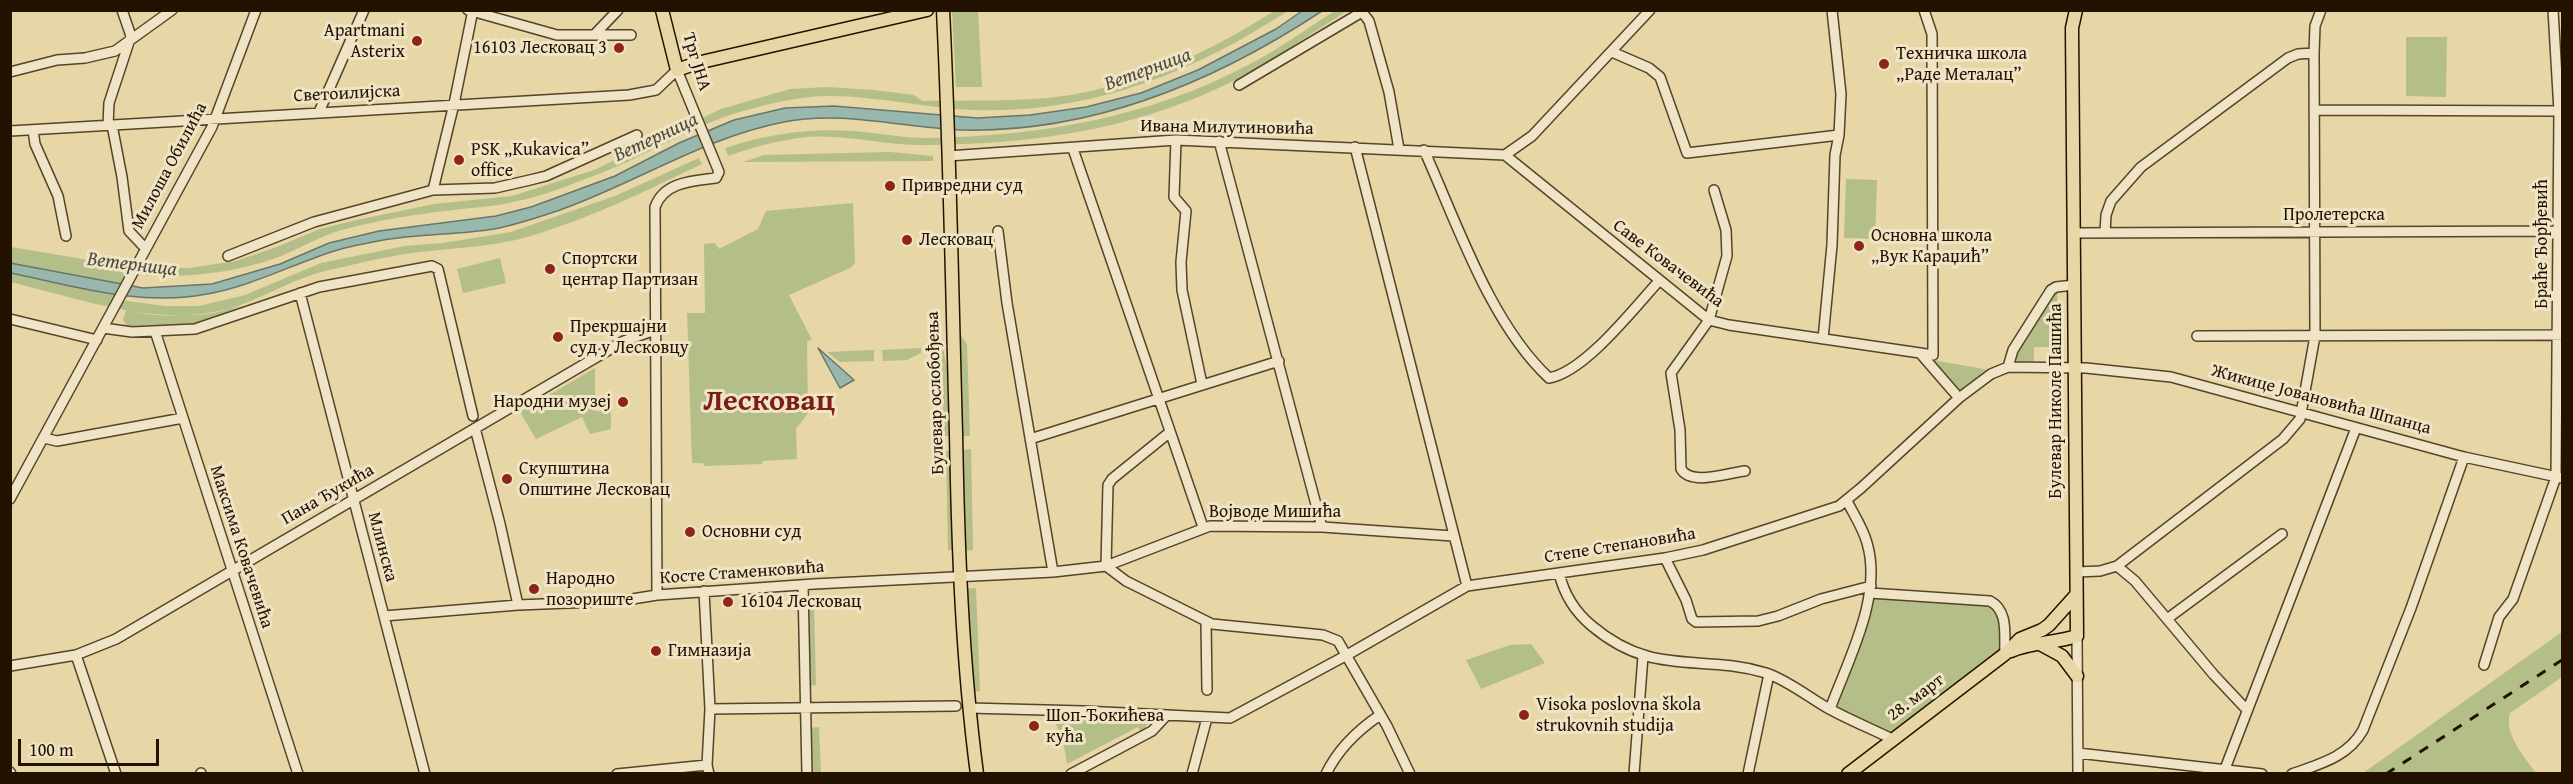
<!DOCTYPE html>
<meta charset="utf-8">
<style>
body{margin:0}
#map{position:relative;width:2573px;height:784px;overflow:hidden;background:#e7d6a6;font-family:"Gentium Book Plus",serif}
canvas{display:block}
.frame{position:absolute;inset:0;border:12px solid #241200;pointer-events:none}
.scale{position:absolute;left:18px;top:739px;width:141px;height:27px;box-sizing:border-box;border:3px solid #241200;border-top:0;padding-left:8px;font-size:18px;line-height:21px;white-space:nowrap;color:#241200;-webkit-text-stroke:4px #efe4c5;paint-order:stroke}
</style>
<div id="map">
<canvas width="2573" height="784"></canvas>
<div class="frame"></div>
<div class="scale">100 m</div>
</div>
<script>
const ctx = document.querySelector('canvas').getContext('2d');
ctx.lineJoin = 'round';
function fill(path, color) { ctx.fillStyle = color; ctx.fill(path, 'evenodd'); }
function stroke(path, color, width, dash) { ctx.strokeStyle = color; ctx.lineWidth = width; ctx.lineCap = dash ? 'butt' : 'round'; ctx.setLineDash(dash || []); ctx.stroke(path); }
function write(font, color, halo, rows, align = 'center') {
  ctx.font = font + ' "Gentium Book Plus",serif'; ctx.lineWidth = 6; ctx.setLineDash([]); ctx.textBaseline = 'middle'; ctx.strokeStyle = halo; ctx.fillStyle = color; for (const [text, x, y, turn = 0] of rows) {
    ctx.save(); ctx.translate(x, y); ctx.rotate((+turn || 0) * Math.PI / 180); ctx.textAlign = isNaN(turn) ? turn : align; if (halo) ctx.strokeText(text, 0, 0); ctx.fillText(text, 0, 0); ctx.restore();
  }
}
const green = new Path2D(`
 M952,11H978L982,87H956Z
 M1274,11H1288C1192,73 1090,114 973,110C924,108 873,95 824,96C798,97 772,103 747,110C693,124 646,157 593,176C568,186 540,197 513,202C494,207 473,207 454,210C417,214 378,220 342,230C319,236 298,250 276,258C233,273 191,277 146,276L150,268H189L236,261L274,248L320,229L352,221L434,204L512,196L594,170L721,109L790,89L827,87L874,90L914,95L922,101C969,100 1017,102 1064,96C1139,85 1210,52 1274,11Z
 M1335,11H1347C1318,29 1289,49 1259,67C1170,119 1064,141 962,144C938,145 913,146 889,143C862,140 835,135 807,137C780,140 753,147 728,156L725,148C767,134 810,128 854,131C879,133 902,138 927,138C1040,136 1149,118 1250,64C1280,49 1307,28 1335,11Z
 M2406,37H2447L2446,97L2406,96Z
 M890,152L933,156V161L743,162L764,155Z
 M699,158L702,164C646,191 590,218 531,236C490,248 447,248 405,254C379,258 352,265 325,271C281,282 244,312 197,315C135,319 71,297 11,282V247L136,268L120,300L165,306H199L245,295L321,263L405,246L443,243L511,232L615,196Z
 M1846,179L1877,180L1875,239L1844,238Z
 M853,203L855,263L850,268L789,295L812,340L807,341L808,413L796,429L797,459L763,461L762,464L704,466L703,463H692L687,313H705L704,244L715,243L719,249L758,229L766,211Z
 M500,258L506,283L463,293L457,269Z
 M2057,290L2058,347H2034V361H2015L2018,351Z
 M242,306L194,325L132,328L127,326L123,320L126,310C171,320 199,316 242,306Z
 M957,330L967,344L970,436H960Z
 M941,339L947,367L949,436H944Z
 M921,348V353L907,360L883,361L882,350Z
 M874,350V361L840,362L827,352Z
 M1933,360L1989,370L1959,391Z
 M595,368V411H611V429L590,434L582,417L536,439L520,412Z
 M971,449L973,550L963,551L961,450Z
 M946,451H950L952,550H948Z
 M976,588L980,691L970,692L964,589Z
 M1870,593L1999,606L2005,654L1892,739L1830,709Z
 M814,603L816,685L807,686L806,604Z
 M2562,632V677L2510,713C2504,735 2524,756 2536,773H2363Z
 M1531,644L1545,663L1481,689L1466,660L1510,645Z
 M1054,720H1145L1149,723L1141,732L1138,727L1067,764L1063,741Z
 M819,727L821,773H809L808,728Z`);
const water = new Path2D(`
 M1302,11H1322C1216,81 1092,133 962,130C903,128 842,110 784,122C705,137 636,183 560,210C539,217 516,225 494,229C456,235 416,234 378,241C362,244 346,247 331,252C289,266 251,286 207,294C142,307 74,286 11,273L10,263L143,288L212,284L280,264L329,243L379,231L496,216L531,207L615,176L679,143L734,120L785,108L834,106L977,118L1030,115L1086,107L1141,93L1198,70L1276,29Z
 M818,348L854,380L840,388Z`);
const minor = new Path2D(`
 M468,10L557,35H631
 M595,34L618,10
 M1612,52L1649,68L1660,77L1687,153L1839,135
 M10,72L57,60L85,58L115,51L172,10
 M1239,85L1362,12L1369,21L1389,92L1399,149
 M2315,110L2562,111
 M319,112L364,10
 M108,125L109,103L131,36L122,10
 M112,125L122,177L129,231L145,248
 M33,130L35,144L58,196L66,236
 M10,131L629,95L656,90L677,70L719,172L716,178C692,181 664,182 655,207L657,595
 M1176,140L1174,197L1186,211L1181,262L1182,290L1202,384
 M1219,141L1322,527
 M1355,147L1467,586
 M1073,149L1203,527
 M1424,150C1457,223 1490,323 1549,378C1585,372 1634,308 1659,281
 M1505,155L1709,320L1729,325L1920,353L1959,398
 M1505,155L1532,136L1650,10
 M948,156L1176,140L1505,155
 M433,190L454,104L473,10
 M1714,190L1726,230L1727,256L1709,320L1671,373L1680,430L1681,469C1691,486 1727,473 1745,471
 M998,231L1007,303L1053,572
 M2073,233L2562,231
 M2105,233L2106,215L2111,201L2141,167L2288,58L2298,54L2314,53L2315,26L2321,10
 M228,256L314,222L433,190L495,188L530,180L546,176L637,135
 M300,293L425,774
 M10,319L97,340
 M103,328L132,332L195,329L319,287L432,266L438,269L473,416
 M155,331L298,774
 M2197,336L2562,335
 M1823,339L1832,245L1835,155L1839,135L1841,94L1832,10
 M1920,353L1933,355L1932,34L1924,10
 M2008,367L2013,350L2051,290L2056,287L2074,285
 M475,428L500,524L518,605
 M44,438L57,441L183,418
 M1030,439L1279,361
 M10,499L212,127L256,10
 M1665,558L1686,600L1692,619L1696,622L1758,621L1778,616L1821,599L1871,586
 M1106,566L1126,581L1212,624L1323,635L1338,641L1387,726L1410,774
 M1106,566L1108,485L1112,479L1170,432
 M2117,566L2135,581L2214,675L2247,710
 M2076,572L2100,571L2117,566L2283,439L2300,419L2315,336L2314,53
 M1559,573C1564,594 1575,612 1592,626C1654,678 1699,653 1766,673C1787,680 1807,696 1826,707C1847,719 1870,728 1892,739
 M803,585L807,774
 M704,591L710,709L707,765L709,774
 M1870,593L1990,601C2009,611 2004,635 2005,654
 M384,616L518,605L620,601L657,595L814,584L1053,572L1106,566L1210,526L1322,527L1453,536
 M2167,619L2282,534
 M1206,622L1207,690
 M2077,636L2078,774
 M76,655L116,774
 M2484,665L2499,617L2513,599L2556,477L2559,111L2553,10
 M10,666L76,655L116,639L624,341L655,330
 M969,708L1083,711L1230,718L1347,655L1467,586L1665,558L1703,550L1839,506L1861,488L1959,398L1991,374L2008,367L2086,368L2171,377L2464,457L2562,478
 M710,709L956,706
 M1830,709C1848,660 1883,596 1867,543C1863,528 1854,515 1847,501
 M2078,753L2262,774
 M10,772L11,774
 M201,773V774
 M617,774L707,765
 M1071,774L1152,731L1166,716
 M1192,774L1207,718
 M1326,774C1338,749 1358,730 1380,715
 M1634,774L1643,656
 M1748,774L1769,674
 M2223,774L2356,428
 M2292,774C2320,764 2348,757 2363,730L2411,608L2464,457`);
const major = new Path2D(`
 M662,10L677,70L697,63L927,10
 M943,10C950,151 952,292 956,433C958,547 962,660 977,774
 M2076,10L2072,28L2077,636
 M2040,644L2062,656L2077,676
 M2011,651C2032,642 2055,643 2077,636
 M1848,774L2005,654L2020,639L2042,630L2049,625L2076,595`);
const rail = new Path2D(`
 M2386,774L2562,660`);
const markers = [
 [417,41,6,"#8f2418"],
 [619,48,6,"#8f2418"],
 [1884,64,6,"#8f2418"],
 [459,160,6,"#8f2418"],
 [890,186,6,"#8f2418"],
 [907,240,6,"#8f2418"],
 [1859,246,6,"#8f2418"],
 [550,269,6,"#8f2418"],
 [558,337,6,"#8f2418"],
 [623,402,6,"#8f2418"],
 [507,479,6,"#8f2418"],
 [690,532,6,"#8f2418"],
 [534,589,6,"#8f2418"],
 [728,602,6,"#8f2418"],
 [656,651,6,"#8f2418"],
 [1524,715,6,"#8f2418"],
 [1034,726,6,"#8f2418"]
];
const poiNames = [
 ["Apartmani",405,31,"right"],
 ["Asterix",405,52,"right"],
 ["16103 Лесковац 3",607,48,"right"],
 ["Техничка школа",1896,54],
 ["„Раде Металац”",1896,75],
 ["PSK „Kukavica”",471,150],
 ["office",471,171],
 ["Привредни суд",902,186],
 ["Основна школа",1871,236],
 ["„Вук Караџић”",1871,257],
 ["Лесковац",919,240],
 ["Спортски",562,259],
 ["центар Партизан",562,280],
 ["Прекршајни",570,327],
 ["суд у Лесковцу",570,348],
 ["Народни музеј",611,402,"right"],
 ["Скупштина",519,469],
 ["Општине Лесковац",519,490],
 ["Основни суд",702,532],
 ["Народно",546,579],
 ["позориште",546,600],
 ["16104 Лесковац",740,602],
 ["Гимназија",668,651],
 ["Visoka poslovna škola",1536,705],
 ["strukovnih studija",1536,726],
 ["Шоп-Ђокићева",1046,716],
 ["кућа",1046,737]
];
const streetNames = [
 ["Трг ЈНА",696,62,73],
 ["Светоилијска",347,94,-3],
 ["Ивана Милутиновића",1227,128,1],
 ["Милоша Обилића",170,166,-62],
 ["Пролетерска",2334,215],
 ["Браће Ђорђевић",2542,244,-90],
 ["Саве Ковачевића",1668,264,37],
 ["Булевар ослобођења",936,393,-92],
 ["Жикице Јовановића Шпанца",2321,400,15],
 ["Булевар Николе Пашића",2056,401,-90],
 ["Пана Ђукића",328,495,-30],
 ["Војводе Мишића",1275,512],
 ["Степе Степановића",1620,546,-9],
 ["Максима Ковачевића",241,547,72],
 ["Млинска",382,547,75],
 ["Косте Стаменковића",742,573,-4],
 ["28. март",1916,698,-37]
];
const waterNames = [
 ["Ветерница",1148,70,-20],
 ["Ветерница",656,138,-25],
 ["Ветерница",132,265,7]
];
const townNames = [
 ["Лесковац",769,402]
];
fill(green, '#b4be88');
fill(water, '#98b8ae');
stroke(water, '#6a7668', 1.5);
stroke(minor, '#55432a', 12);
stroke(major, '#241200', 15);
stroke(minor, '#efe4c5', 9);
stroke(major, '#e7d6a6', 12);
stroke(rail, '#241200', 3, [10, 10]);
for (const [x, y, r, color] of markers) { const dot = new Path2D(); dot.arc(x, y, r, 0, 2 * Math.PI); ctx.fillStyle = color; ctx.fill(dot); stroke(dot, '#efe4c5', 2); }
write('18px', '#241200', '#efe4c5', poiNames, 'left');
write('18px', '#241200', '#efe4c5', streetNames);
write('italic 20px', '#4d4c3d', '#efe4c5', waterNames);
write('bold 30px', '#7a1f14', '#efe4c5', townNames);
</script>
